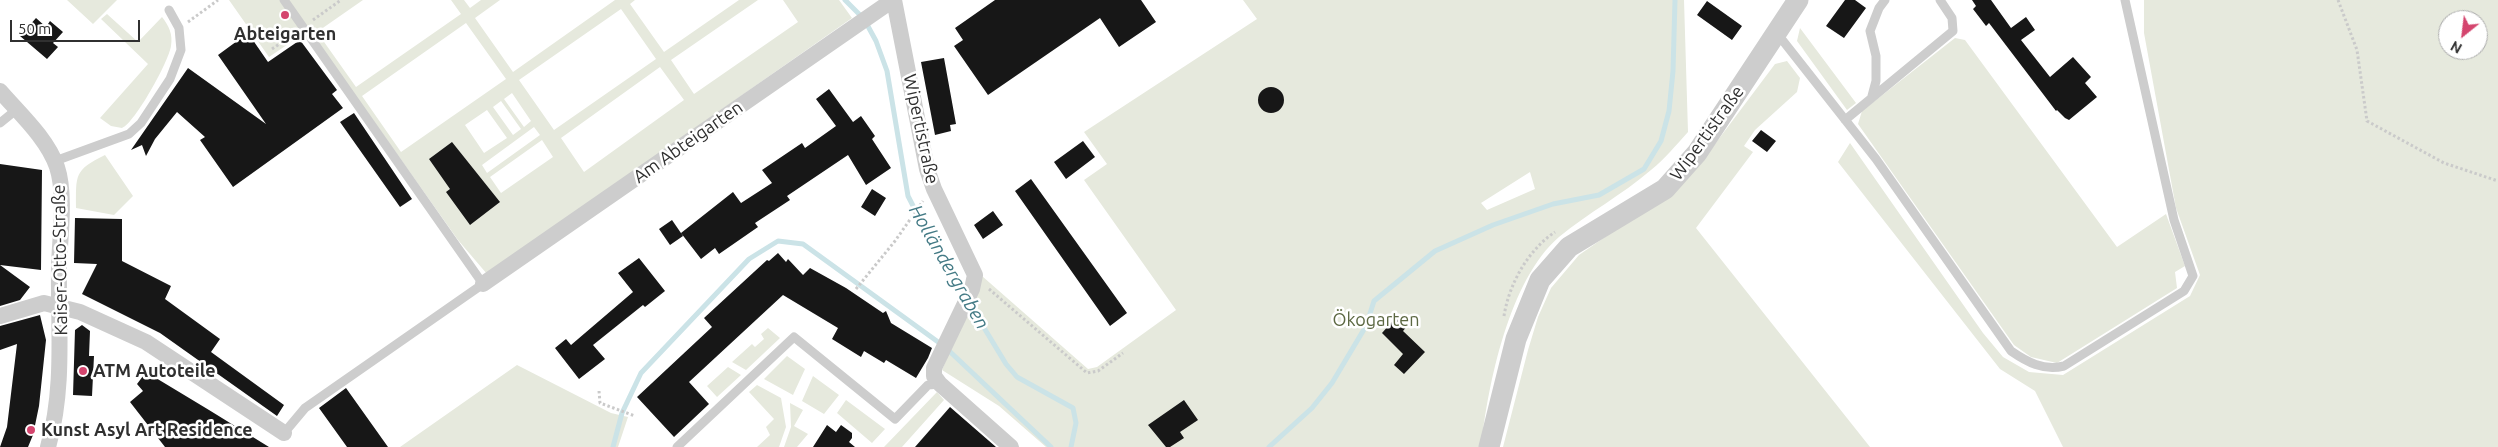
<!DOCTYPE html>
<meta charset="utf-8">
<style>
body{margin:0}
#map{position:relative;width:2498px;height:447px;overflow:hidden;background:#fff;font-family:Ubuntu,sans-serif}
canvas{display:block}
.north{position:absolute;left:2438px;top:10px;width:50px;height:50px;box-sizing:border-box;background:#fff;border:1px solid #acacac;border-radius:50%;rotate:209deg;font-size:14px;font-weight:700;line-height:20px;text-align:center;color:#303030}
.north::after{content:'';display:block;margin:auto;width:18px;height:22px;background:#d4456e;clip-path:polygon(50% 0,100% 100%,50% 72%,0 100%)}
.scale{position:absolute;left:10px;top:20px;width:130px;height:22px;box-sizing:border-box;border:2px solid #303030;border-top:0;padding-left:6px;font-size:15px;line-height:18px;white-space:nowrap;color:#303030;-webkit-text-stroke:4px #fff;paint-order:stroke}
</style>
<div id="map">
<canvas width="2498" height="447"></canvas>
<div class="north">N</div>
<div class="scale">50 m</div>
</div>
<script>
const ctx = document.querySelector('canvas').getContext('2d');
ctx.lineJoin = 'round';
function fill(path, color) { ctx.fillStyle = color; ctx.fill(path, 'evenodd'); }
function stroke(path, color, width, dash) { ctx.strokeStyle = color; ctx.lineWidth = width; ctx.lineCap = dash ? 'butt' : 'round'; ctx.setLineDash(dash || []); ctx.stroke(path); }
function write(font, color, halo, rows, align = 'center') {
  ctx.font = font + ' Ubuntu,sans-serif'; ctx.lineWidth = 5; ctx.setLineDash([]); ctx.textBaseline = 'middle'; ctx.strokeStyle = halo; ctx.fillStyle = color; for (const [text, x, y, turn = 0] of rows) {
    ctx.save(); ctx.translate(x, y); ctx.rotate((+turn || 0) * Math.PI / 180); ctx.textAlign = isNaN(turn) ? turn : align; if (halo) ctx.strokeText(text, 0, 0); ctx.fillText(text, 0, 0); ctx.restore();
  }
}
const green = new Path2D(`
 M67,0H117L93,24Z
 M229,0H363L317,32L356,87L461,14L451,0H464L470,8L481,0H500L475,18L513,72L615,0H635L630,4L664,52L739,0H758L671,60L694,94L798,22L783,0H839L852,18L487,274L458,240L309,30L269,57ZM621,9L656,59L554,130L519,80ZM466,23L506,79L401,152L362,96ZM660,67L684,100L584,172L561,138ZM512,93L531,121L524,127L504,99ZM501,101L521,129L513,135L493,107ZM487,110L507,138L484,153L465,125ZM534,127L540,135L487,173L482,165ZM542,140L553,157L501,193L490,177Z
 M1243,0H1684L1688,132C1676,145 1665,159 1651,170C1622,195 1588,213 1559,237C1509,280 1488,384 1481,447H1046L999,406L942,370L982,276L1088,369L1097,367L1176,310L1084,180L1107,164L1084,132L1257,19ZM1530,172L1535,189L1487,210L1481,203Z
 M2144,0H2498V447H2063L2035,391L2000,369L1838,162L1850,143L1983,333L2003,357L2029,372L2063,375L2190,296L2200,275L2176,208L2144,33ZM2448,20H2478V50H2448Z
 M107,14L138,42L162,17C169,26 173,34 171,46C169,61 135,123 122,128L111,126L100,118L148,64L101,19Z
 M1800,28L1856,103L1847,110L1797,41Z
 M1955,38L1965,40L2117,247L2166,214L2185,266L2175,272L2177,288L2057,363L2031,357L2014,345L1858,124L1862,111Z
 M1787,61L1800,78L1797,92L1755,130L1744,146L1753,152L1696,228L1870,447H1503L1528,350L1538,317L1551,288L1579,255L1631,219L1706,156L1775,64Z
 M105,155L133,196L114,215L76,208C76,175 74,170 105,155Z
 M768,328L780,338L746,370L732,362L752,344L755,347L764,339L761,334Z
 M787,356L805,369L793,395L764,379Z
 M517,365L611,413L628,417L618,447H400Z
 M728,367L741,375L717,397L707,386Z
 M813,376L839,395L824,414L802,401Z
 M757,385L781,398L786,427L779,447H757L770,435L766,427L774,419L749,392Z
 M937,392L944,400L902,447H884Z
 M846,400L885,429L872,443L837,413Z
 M790,403L803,410L794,426L808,434L797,447H784L791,427Z`);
const stream = new Path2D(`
 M845,0L864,19L876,41L887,71L908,196L931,241L965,296
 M969,303L1006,364L1017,377L1073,408L1076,423L1071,447
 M613,447L622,413L641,373L749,259L778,241L803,244L945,347L1051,447
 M1269,447L1312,408L1332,383L1366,326L1374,301L1435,251L1493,225L1553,204L1599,195L1644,169L1661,141L1669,111L1673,71L1675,0`);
const building = new Path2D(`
 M995,0H1141L1156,22L1119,47L1100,18L988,95L954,46L963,40L955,28Z
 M1845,0H1855L1866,8L1844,38L1826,26Z
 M1972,0H1991L2011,28L2026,17L2035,30L2021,40L2050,77L2073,57L2091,77L2085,83L2097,97L2069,120L2065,118L2057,110L2056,111L1989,23L1986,26L1973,9L1976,6Z
 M1707,1L1742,26L1732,40L1697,15Z
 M36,18L46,27L50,21L63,32L53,43L58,47L47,59L20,36Z
 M248,33L268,62L300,40L337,90L332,94L343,108L233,187L200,140L205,137L177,112L155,139L146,156L142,145L131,150L188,68L266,124L218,55Z
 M944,58L956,124L950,125L951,131L935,135L921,62Z
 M1258 100a13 13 0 1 1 26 0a13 13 0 1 1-26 0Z
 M829,89L853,122L861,116L875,136L872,139L891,168L866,185L848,155L787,196L790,200L755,223L758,227L719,254L715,248L701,259L681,233L733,192L741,203L772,183L762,170L802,143L805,148L836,126L816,99Z
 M354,113L412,199L400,207L340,122Z
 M1761,130L1776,141L1767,152L1752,141Z
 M1083,141L1095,157L1066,179L1054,162Z
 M452,142L500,202L470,225L446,192L450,189L429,159Z
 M0,164L42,170L41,270L0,265L30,287L20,300L0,306Z
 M1031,179L1127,313L1110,326L1015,191Z
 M872,189L886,198L875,216L861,207Z
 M993,211L1003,225L983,239L974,225Z
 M75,218L122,219V261L171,286L165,299L220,339L211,352L284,405L277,416L160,333L82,294L97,264L74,263Z
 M672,220L683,236L670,245L659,229Z
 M778,253L786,262L788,259L803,275L810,268L846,288L883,313L886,311L891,323L932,348L928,358L916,378L886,360L884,363L864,351L861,357L832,339L838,328L783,295L689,382L709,404L674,437L637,397L712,327L704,318L767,260L769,261Z
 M639,258L665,291L645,307L643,305L593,345L605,359L579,379L555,348L566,339L571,345L633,292L618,273Z
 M40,315L46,340L39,406L33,435L28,447H0L7,427L17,344L0,350V326Z
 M1398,315L1408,325L1403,331L1425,352L1404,374L1394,365L1403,354L1382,333Z
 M82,325L90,331L89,356H94L92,396L73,395L75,330Z
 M146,372L209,410L269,447H165L130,402L143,391L137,384Z
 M346,388L388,447H347L319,408Z
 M1184,400L1198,420L1180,432L1184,438L1170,447H1166L1148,425Z
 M950,407L996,447H915Z
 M827,425L836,432L841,425L852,433V438L849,442L855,447H813Z`);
const path = new Path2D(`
 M2338,0L2357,50L2367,121L2444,163L2498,181
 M313,20L341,0
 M188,22L218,0
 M272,49L294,34
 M856,289L895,241L923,201
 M989,289L1087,373L1098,371L1123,353
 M1504,316C1509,284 1528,250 1555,232
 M599,391L600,403L635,416`);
const service = new Path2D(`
 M284,0L483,284L305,408L284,433
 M1776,32L1876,159L2011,351C2027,362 2043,371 2064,366L2184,291L2193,276L2174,220L2125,0
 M1872,96L1876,81V56L1870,31L1879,8L1885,0
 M1845,120L1953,31L1952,18L1940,0
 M0,123L16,110
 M55,161L129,134L141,123L170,79L181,50L179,28L169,10
 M677,447L794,337L895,419L928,385L940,384`);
const minor = new Path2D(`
 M894,0L927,169L934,189L975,275L972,289L934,368V376L940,384L1011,447
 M0,91C19,113 47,138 57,167C66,194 60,237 59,265C58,327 65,387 48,447
 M483,284L893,0
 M0,316L44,303L80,312L146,342L284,433`);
const tertiary = new Path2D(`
 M1489,447L1516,339L1540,280L1569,247L1665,189L1697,153L1798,0`);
const markers = [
 [285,15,5,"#d4456e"],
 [83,371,5,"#d4456e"],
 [31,430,5,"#d4456e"]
];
const poiNames = [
 ["Abteigarten",285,34,"center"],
 ["ATM Autoteile",93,371],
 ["Kunst Asyl Art Residence",41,430]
];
const streetNames = [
 ["Wipertistraße",921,129,78],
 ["Wipertistraße",1707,133,-54],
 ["Am Abteigarten",688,142,-35],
 ["Kaiser-Otto-Straße",60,260,-91]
];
const parkNames = [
 ["Ökogarten",1376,320]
];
const waterNames = [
 ["Holländergraben",949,267,60]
];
fill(green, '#e6e9dd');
stroke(stream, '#cbe3e7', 5);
fill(building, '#171717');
stroke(path, '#cacaca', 3, [2.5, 2.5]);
stroke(service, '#cdcdcd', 9);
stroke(minor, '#cdcdcd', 16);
stroke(tertiary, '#cdcdcd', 21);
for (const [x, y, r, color] of markers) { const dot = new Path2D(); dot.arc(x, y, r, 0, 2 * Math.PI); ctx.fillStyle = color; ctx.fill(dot); stroke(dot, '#fff', 2); }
write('bold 18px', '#303030', '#fff', poiNames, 'left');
write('18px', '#303030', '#fff', streetNames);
write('18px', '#5c6842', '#fff', parkNames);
write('italic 19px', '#437a85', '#fff', waterNames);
</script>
